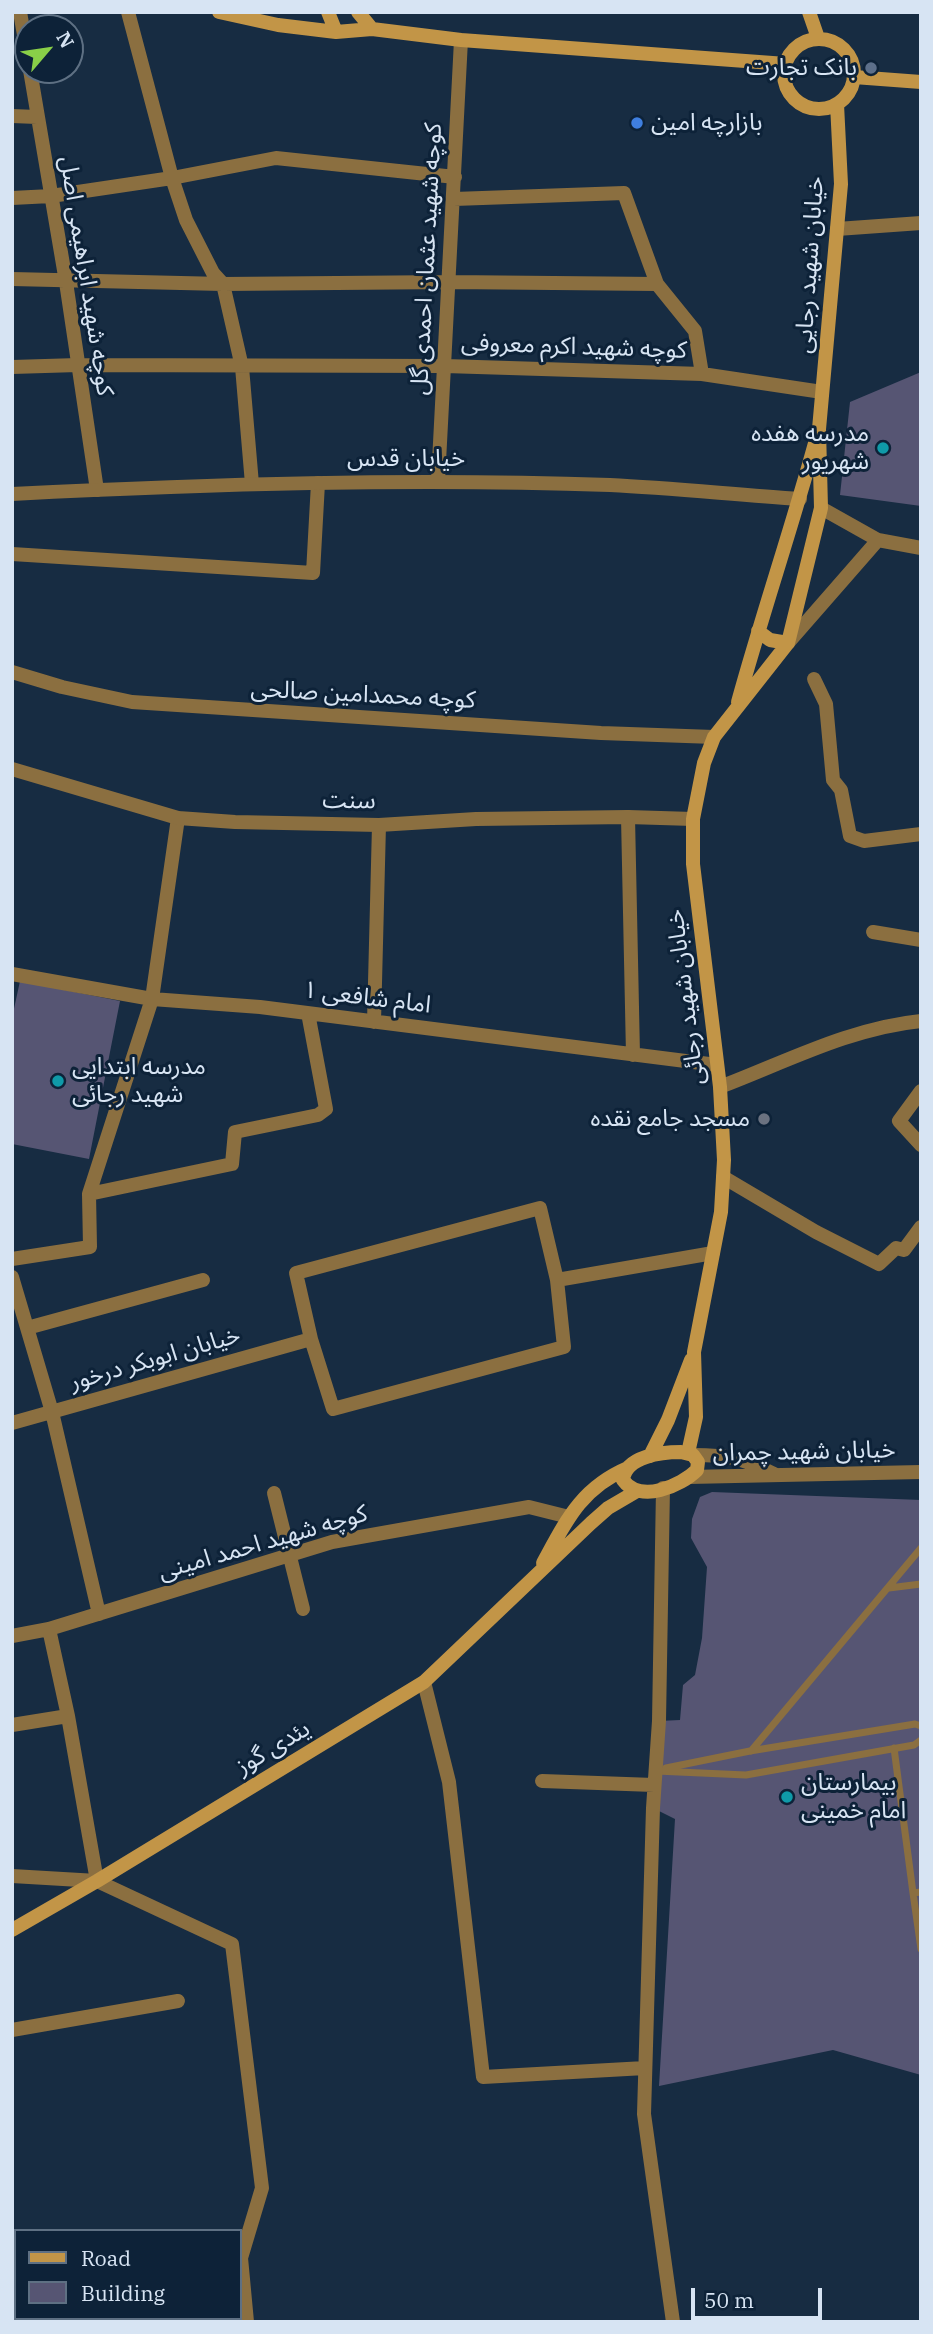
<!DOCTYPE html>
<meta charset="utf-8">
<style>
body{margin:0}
#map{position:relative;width:933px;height:2334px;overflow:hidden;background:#172c42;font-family:"IBM Plex Serif",serif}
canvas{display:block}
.frame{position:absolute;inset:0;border:14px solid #d7e4f3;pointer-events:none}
.legend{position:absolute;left:14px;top:2229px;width:228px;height:91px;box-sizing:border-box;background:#0d2238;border:2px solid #5e7083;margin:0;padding:9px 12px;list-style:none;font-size:21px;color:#d7e4f3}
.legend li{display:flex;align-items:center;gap:14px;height:35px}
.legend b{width:35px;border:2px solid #5e7083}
.north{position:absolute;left:14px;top:14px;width:70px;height:70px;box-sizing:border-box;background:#0d2238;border:2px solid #5e7083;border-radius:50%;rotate:61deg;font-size:19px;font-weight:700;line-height:28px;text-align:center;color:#d7e4f3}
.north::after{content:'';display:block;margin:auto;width:24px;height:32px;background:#89cf48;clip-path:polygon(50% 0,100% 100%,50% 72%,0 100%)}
.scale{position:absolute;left:691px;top:2288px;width:131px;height:32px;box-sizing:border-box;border:4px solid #d7e4f3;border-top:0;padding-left:9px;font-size:21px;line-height:24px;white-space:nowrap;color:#d7e4f3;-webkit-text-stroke:5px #0d2238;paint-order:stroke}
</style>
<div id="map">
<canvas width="933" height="2334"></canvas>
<div class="frame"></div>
<ul class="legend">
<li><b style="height:9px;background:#c29547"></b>Road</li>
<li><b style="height:19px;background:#565573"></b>Building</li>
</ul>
<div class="north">N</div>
<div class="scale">50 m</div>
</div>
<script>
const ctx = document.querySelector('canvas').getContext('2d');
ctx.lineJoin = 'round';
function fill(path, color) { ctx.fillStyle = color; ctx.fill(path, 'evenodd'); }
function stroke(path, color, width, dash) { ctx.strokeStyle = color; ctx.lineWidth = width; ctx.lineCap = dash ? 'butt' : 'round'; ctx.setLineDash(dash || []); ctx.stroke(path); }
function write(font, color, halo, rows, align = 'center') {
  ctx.font = font + ' "IBM Plex Serif","Noto Sans Arabic",serif'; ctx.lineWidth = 6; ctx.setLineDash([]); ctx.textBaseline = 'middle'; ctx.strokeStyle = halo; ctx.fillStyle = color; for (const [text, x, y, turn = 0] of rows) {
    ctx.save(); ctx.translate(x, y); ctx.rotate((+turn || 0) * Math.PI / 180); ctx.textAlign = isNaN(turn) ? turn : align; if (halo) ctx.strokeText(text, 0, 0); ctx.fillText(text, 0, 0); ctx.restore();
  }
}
const green = new Path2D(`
 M63,2318H225L226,2322H54Z`);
const building = new Path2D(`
 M921,372V506L840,495L850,402Z
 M20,981L120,1001L89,1159L12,1144V1018Z
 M712,1492L921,1500V2075L833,2050L659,2086L675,1819L653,1808L659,1721L680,1720L683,1685L695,1675L702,1638L707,1567L691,1538L692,1519L700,1497Z`);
const service = new Path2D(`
 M889,1588L921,1584
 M894,1748L913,1893L921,1892
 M751,1751L921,1548
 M666,1768L750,1751L915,1724L921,1726
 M656,1771L746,1775L914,1745L921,1740
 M913,1893L921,1949`);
const minor = new Path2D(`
 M20,12L28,58
 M128,12L172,178L186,220L213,273L223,284L242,367L252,484
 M30,70L66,282L97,490
 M12,116L37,117
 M12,198L51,196L172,178L276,158L455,177
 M454,199L624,193L657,284L695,331L702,374
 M837,229L921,223
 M12,279L223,284L450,282L657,284
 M12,367L78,365L445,366L702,374L822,392
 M438,481L461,40
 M12,554L313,573L318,483
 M12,672L62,687L132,702L601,733L714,737
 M814,679L826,704L833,780L841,790L850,836L864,841L921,834
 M628,817L633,1055
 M873,932L921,940
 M12,974L152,999L260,1007L717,1065
 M374,1022L379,825
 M720,1087C786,1062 850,1028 921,1021
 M921,1091L899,1121L921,1145
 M723,1177L816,1232L879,1264L896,1248L904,1250L921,1227
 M89,1194L232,1164L235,1132L318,1115L326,1109L308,1013
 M12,1259L90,1247L89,1194L152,999L178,818
 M12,1277L52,1412L99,1614
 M557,1280L540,1208L296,1273L311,1339L333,1409L564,1347L557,1280L713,1253
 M27,1328L203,1280
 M12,1423L311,1339
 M663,1488L659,1721L653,1808L644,2114L673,2322
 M274,1493L303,1609
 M49,1629L68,1716L97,1881
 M12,1636L49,1629L332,1542L529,1507L569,1517
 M424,1682L449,1782L483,2077L645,2068
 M12,1725L68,1716
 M542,1781L654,1785
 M12,1876L97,1881L232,1944L262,2188L241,2258L247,2322
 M12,2030L178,2001`);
const tertiary = new Path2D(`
 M12,494C211,484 410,478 610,485C673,488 737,495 800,499
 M821,508L878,540L921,548
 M788,643L878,540
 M12,769L178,818L235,822L379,825L476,819L628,817L693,819
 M693,1455C728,1455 743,1458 774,1474
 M689,1477L921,1472`);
const secondary = new Path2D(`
 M219,12L278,25L336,32L372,29L461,40L786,64
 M328,12L336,32
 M358,12L372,29
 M809,12L818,38
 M784 74a35 35 0 1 1 70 0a35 35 0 1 1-70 0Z
 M854,77L921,82
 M758,631L770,640L788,643
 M738,702C762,615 791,530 815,443
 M681,1452L693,1455L698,1462L697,1470C681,1486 640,1504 623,1480C625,1456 663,1452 681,1452Z
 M688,1453L696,1417L694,1352L721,1212L724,1160L720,1087L693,864V819L704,763L714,737L788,643L821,508L819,429L841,184L837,104
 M650,1456L668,1420L691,1360
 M543,1563C566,1521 581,1488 628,1468
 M12,1930L97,1881L424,1682L591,1523L608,1508L637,1491`);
const markers = [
 [871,68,7,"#5c6f8a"],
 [637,123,7,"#3f7fe0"],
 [883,448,7,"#0f9aa8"],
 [58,1081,7,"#0f9aa8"],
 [764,1119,7,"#6b7280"],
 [787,1797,7,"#0f9aa8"]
];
const poiNames = [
 ["بانک تجارت",857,68],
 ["بازارچه امین",651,123,"left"],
 ["مدرسه هفده",869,434],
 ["شهریور",869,462],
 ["مدرسه ابتدایی",72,1067,"left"],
 ["شهید رجائی",72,1095,"left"],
 ["مسجد جامع نقده",750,1119],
 ["بیمارستان",801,1783,"left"],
 ["امام خمینی",801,1811,"left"]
];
const streetNames = [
 ["کوچه شهید عثمان احمدی گل",427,259,-87],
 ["خیابان شهید رجایی",810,265,-86],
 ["کوچه شهید ابراهیمی اصل",86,276,81],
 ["کوچه شهید اکرم معروفی",574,347,2],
 ["خیابان قدس",406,459],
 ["کوچه محمدامین صالحی",363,695,3],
 ["سنت",349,801,1],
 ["خیابان شهید رجائی",686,997,-97],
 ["امام شافعی ۱",367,998,7],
 ["خیابان ابوبکر درخور",155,1359,-16],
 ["خیابان شهید چمران",804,1452,-1],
 ["کوچه شهید احمد امینی",263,1543,-16],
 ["یئدی گوز",273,1748,-31]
];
fill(green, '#2d5321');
fill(building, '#565573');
stroke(service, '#8b6f40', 7);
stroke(minor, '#8b6f40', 14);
stroke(tertiary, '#8b6f40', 14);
stroke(secondary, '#c29547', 14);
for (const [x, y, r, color] of markers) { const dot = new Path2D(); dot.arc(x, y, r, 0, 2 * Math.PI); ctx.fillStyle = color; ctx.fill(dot); stroke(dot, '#0d2238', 2.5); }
write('24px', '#d7e4f3', '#0d2238', poiNames, 'right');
write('24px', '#d7e4f3', '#0d2238', streetNames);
</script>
